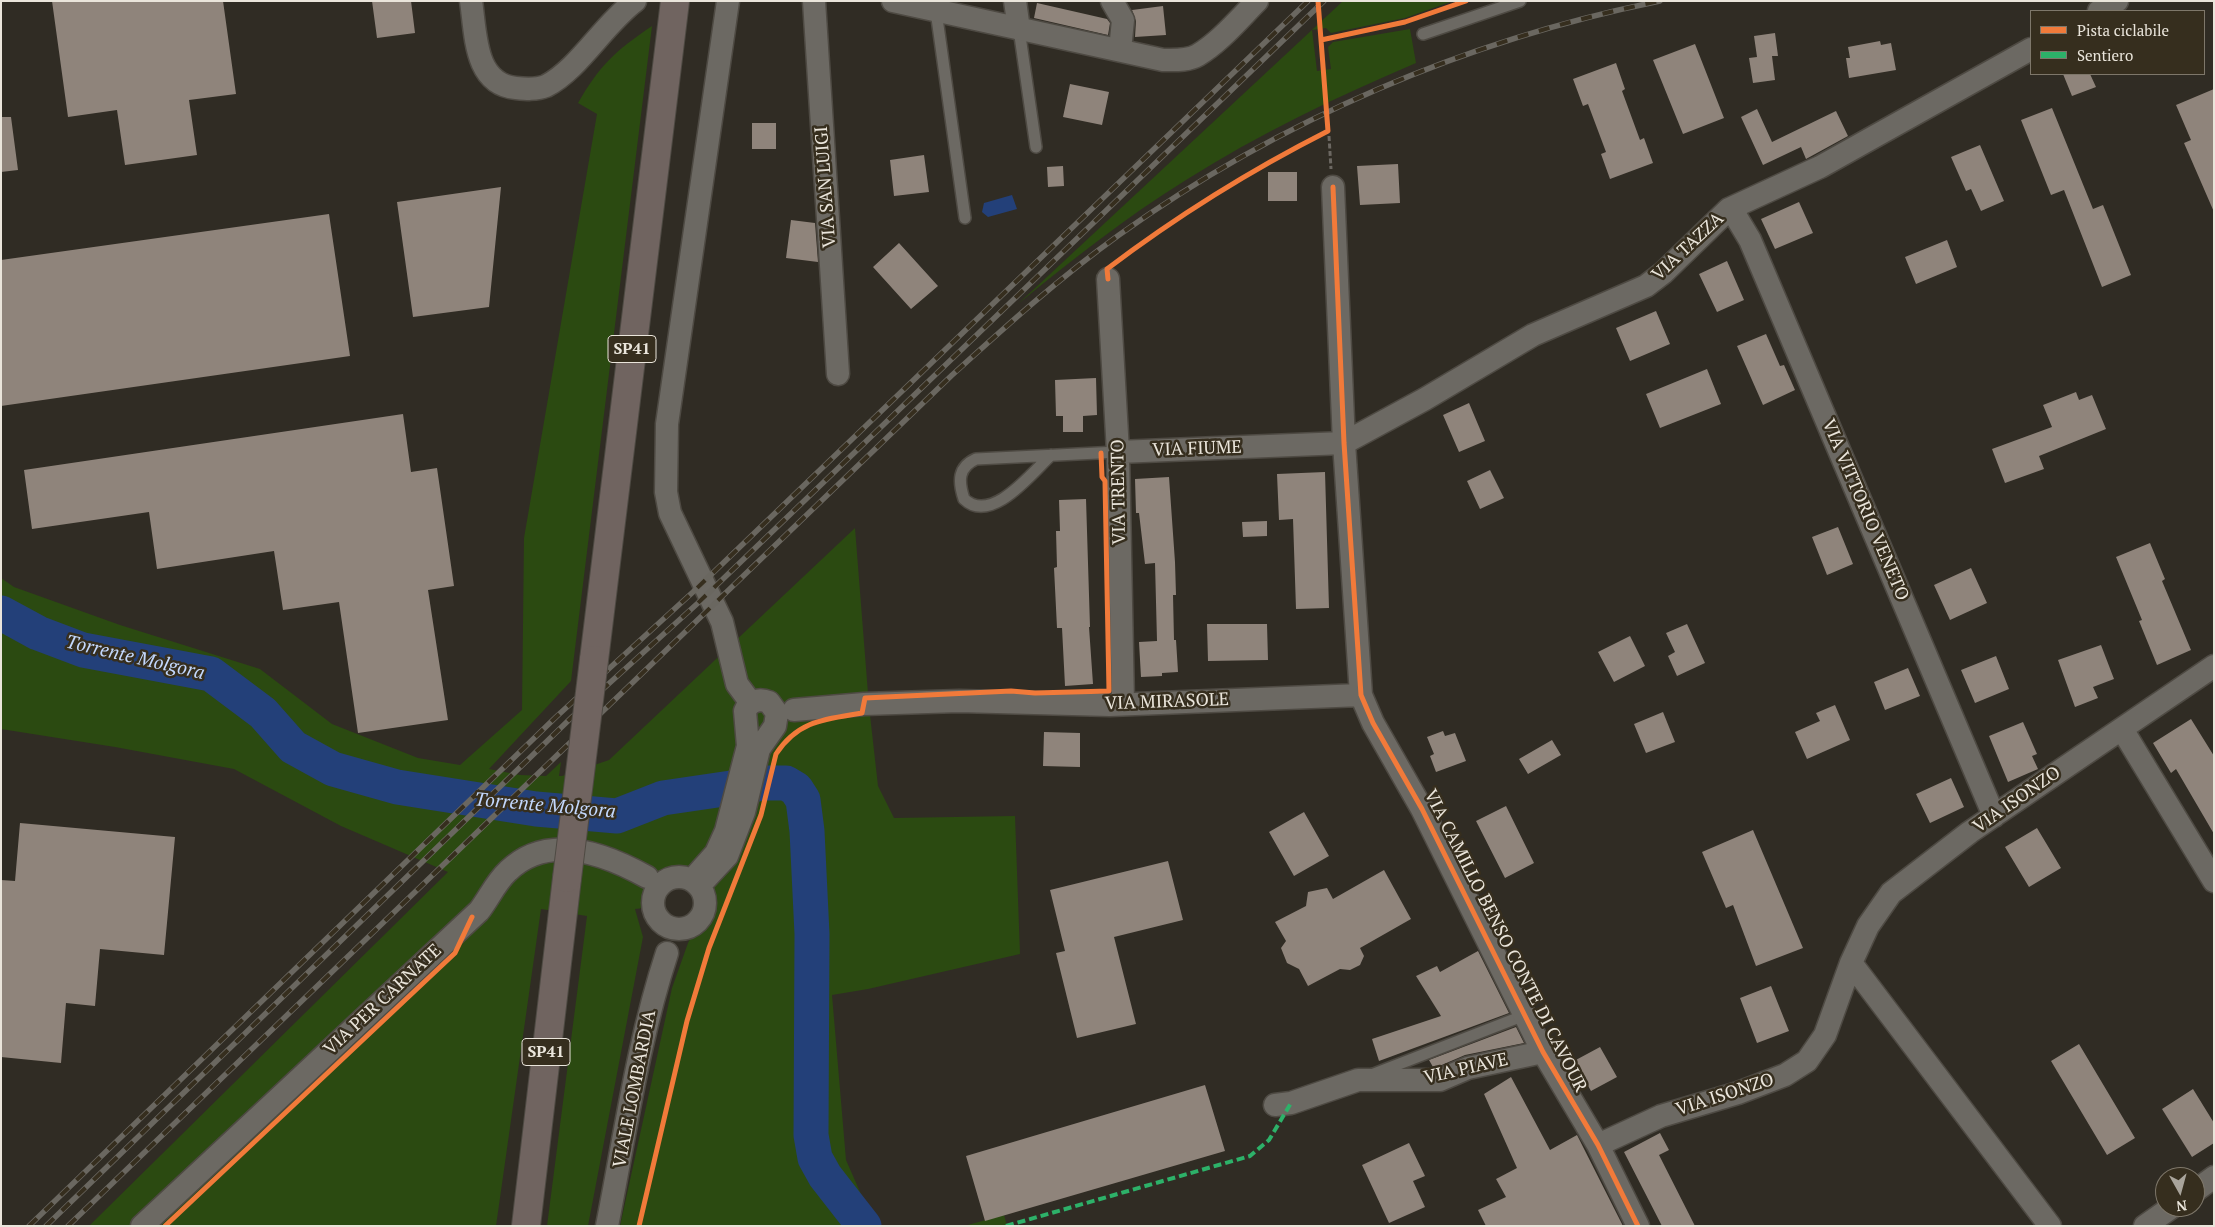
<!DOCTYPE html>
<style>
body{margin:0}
#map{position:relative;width:2215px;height:1227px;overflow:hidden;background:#302c24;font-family:"PT Serif",serif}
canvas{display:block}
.frame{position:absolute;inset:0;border:2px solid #eae5db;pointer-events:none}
.legend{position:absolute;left:2030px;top:10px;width:175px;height:65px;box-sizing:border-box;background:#362e1e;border:1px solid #7e776a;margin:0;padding:6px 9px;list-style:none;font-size:15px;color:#eae5db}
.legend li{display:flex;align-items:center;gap:10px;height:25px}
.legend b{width:25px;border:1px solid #7e776a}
.north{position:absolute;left:2155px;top:1167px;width:50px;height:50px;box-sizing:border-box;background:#362e1e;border:1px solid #7e776a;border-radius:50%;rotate:173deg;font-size:14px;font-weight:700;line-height:20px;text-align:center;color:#eae5db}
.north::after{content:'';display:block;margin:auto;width:18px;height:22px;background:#a9a49b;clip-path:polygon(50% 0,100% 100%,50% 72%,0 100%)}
</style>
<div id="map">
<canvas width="2215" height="1227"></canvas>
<div class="frame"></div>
<ul class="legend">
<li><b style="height:6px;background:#f17a3a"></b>Pista ciclabile</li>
<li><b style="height:6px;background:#2db169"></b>Sentiero</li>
</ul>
<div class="north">N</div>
</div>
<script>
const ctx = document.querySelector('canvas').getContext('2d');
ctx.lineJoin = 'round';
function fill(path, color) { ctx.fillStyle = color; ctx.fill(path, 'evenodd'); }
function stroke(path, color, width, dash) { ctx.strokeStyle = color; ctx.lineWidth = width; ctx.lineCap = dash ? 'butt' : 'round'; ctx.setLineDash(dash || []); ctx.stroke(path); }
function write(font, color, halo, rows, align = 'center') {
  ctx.font = font + ' "PT Serif",serif'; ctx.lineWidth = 5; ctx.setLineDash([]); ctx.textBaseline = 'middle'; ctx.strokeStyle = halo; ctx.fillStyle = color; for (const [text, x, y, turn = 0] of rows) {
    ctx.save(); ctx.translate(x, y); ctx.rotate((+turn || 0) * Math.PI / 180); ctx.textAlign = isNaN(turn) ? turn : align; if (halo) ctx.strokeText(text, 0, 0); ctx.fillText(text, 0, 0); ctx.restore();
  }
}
const green = new Path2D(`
 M1343,1H1453L1405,18L1331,33L1326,28L1312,30L1317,71L1331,69L1328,47L1333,42L1410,29L1416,63C1336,97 1259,134 1186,180C1126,217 1072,260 1018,304Z
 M652,26L571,681L489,769L520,775L546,776L561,762L559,776H562L609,760L855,528L869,706L878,786L894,818L1015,816L1020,954L868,989L832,995L846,1160L875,1226H620L672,988L688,943L708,904L707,893L688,872C669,871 659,875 644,886V908L635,909L643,937L588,1226H547L587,916L541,909L496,1226H89L448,872L341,826L234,769L115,747L1,729V578L14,587L120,625L260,669L332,724L418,758L460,765L522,710L524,538L597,114L578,103C600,65 615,51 652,26Z
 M1004,1215L1007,1226H964Z`);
const water = new Path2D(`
 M1012,195L1017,209L988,217L982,212L984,203Z`);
const river = new Path2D(`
 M1,613L38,633L83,650L211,674L263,713L293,747L333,769L397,787L536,809L617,816L663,798L765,783H786L796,789L803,800L807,831L812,934L811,1135L815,1158L825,1176L864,1226`);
const building = new Path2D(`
 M52,1H223L236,94L189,100L197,155L125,165L117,110L68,117Z
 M372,1H411L415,33L377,38Z
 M1037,3L1107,19L1110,23L1108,35L1034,18Z
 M1163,6L1166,35L1135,37L1136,21L1132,10Z
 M1775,33L1778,56H1772L1775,80L1753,83L1749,58L1757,57L1754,36Z
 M1880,41L1881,45L1891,43L1896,70L1849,78L1846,58H1850L1848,47Z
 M1695,44L1724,118L1683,134L1653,60Z
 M1616,63L1625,89L1622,91L1640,140L1644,138L1653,163L1610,179L1601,154L1606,152L1588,104L1583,106L1573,79Z
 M2063,74H2090L2096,87L2072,96Z
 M1070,84L1109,92L1102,125L1063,117Z
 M2214,89V212L2184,143L2191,140L2176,105Z
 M2052,108L2093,209L2103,205L2131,275L2102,287L2064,190L2051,195L2021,120Z
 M1757,109L1772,142L1836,111L1848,136L1806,159L1801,147L1763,165L1741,117Z
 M1,117H11L18,170L1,172Z
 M752,123H776V149H752Z
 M1980,145L2004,201L1981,211L1971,189L1966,191L1951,157Z
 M924,155L929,192L894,196L890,160Z
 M1398,164L1400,203L1360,205L1357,166Z
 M1063,166L1064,186L1048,187L1047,167Z
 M1268,172H1297V201H1268Z
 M501,187L489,307L413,317L397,202Z
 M1799,202L1813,233L1775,249L1761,219Z
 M329,214L350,356L1,406V260Z
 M791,220L815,223L818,262L786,258Z
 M1947,240L1957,267L1916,284L1905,257Z
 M899,243L938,286L911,309L873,267Z
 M1727,261L1744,300L1717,312L1699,274Z
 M1656,311L1670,344L1630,361L1616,328Z
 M1766,334L1780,366L1784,365L1795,390L1763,405L1737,346Z
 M1707,369L1721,404L1660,428L1646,394Z
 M1096,378L1097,415L1083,416V432H1063V416H1056L1055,380Z
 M2076,392L2079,400L2092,395L2106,429L2039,456L2044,469L2005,483L1992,449L2052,427L2043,405Z
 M1469,403L1485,441L1459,452L1443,415Z
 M403,414L411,472L437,468L454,586L428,590L448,720L358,733L339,602L283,610L274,551L157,569L149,512L32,529L24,470Z
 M1490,470L1504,498L1480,509L1467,481Z
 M1325,472L1329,608L1296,609L1293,519L1279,520L1277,474Z
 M1169,477L1175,562L1176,595H1173L1174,640H1176L1178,672L1162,673V676L1141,677L1139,642L1157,641L1155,563L1145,564L1139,513H1136L1135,479Z
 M1086,499L1090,627H1089L1093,684L1065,686L1062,628H1057L1054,568L1057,567L1056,531H1060L1059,500Z
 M1267,521V536L1243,537L1242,522Z
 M1838,527L1853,564L1827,575L1812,537Z
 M2150,543L2165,579L2162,581L2191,650L2157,665L2139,621L2142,620L2116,557Z
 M1971,568L1987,603L1950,620L1934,585Z
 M1207,624H1267L1268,660L1208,661Z
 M1687,624L1705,663L1677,676L1668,656L1675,652L1666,633Z
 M1630,636L1645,666L1614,682L1598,652Z
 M2101,645L2114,679L2093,687L2098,698L2075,707L2058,660Z
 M1996,656L2009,689L1975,703L1961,670Z
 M1908,668L1920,696L1885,710L1874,682Z
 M1835,705L1850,740L1807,759L1795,732L1820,721L1816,713Z
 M1663,712L1675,742L1646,753L1634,724Z
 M2191,719L2214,756V834L2176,769L2171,773L2153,743Z
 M2023,722L2037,754L2032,756L2038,769L2008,782L1989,736Z
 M1443,731L1445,736L1455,733L1466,761L1436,772L1430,756L1434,754L1427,737Z
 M1044,732L1080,733V767L1043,766Z
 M1552,740L1561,755L1528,774L1519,759Z
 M1951,778L1964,807L1930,823L1916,794Z
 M1506,806L1534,863L1505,878L1476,821Z
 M1304,812L1329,856L1294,876L1269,832Z
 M20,823L175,837L164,955L100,949L95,1006L66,1003L61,1063L1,1057V880L15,881Z
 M2037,828L2061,868L2029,887L2005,847Z
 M1753,830L1803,948L1756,966L1733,905L1726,908L1702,852Z
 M1168,861L1183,920L1114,937L1136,1024L1077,1038L1056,953L1065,951L1050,890Z
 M1384,870L1411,919L1360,948L1364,956L1360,965L1350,970L1340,969L1308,986L1299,969L1287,963L1281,948L1286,941L1275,922L1306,906L1308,892L1327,888L1333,899Z
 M1478,951L1509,1013L1379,1061L1372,1039L1441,1016L1416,976L1437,966L1440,972Z
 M1771,986L1789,1031L1757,1043L1740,998Z
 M1516,1027L1524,1043L1465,1055L1437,1067H1433L1429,1060Z
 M2079,1044L2135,1138L2107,1155L2051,1061Z
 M1600,1047L1617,1077L1591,1091L1574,1061Z
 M1511,1077L1550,1150L1577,1135L1623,1226H1486L1478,1210L1506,1197L1496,1179L1517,1168L1484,1094Z
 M1205,1085L1225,1151L985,1221L966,1156Z
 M2193,1089L2214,1123V1143L2192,1157L2162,1109Z
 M1660,1133L1669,1150L1659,1155L1695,1226H1662L1624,1152Z
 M1409,1143L1425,1176L1413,1181L1425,1207L1389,1223L1362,1165Z`);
const path = new Path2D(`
 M1329,136L1331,169`);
const lane = new Path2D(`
 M936,11L965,218
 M1019,29L1036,147
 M1423,34L1520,1
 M1051,455C1031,474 991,525 964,499C958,481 958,467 976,459L1118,452
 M1371,1075L1525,1015`);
const street = new Path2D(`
 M471,1C476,34 474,84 516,88C526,89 536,90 546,86C578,70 604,24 635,1
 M728,1L667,424L666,492L670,513L722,622L737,684L751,703
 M814,1L838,374
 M893,1L1163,60C1175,60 1188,61 1198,55C1220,42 1239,19 1257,1
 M1015,1L1019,29
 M1112,1L1123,20L1120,50
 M2099,11L2117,1
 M1333,187L1344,443L1361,695L1373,723L1422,809L1543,1052L1598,1145L1638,1226
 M1729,209L1735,215L1750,240L1994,816
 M1108,279L1118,452L1123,704
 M1118,452L1344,443L1425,399L1533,335L1646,286L1663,273L1729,209L1820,167L2031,49
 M794,710L864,704L959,701L1110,705L1361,695
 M2122,729L2214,881
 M653 903a26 26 0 1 1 52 0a26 26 0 1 1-52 0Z
 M692,880L716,853L726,831L748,746L745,711C749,701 759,698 769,702L777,713L775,726L759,749L744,812L727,856L699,886
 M1851,963L2050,1226
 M1275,1105L1291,1103L1358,1080H1440L1468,1068L1543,1052
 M1598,1145L1661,1116L1738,1093L1785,1075L1807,1061L1825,1035L1851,963L1868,926L1891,893L1970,832L2214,666
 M2195,1191L2214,1177
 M142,1226L479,911C489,898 496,882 508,871C548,832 606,854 647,877
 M607,1226C625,1135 638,1041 667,953
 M2145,1226L2172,1207`);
const primary = new Path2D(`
 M594,660L675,1
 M526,1226L567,878`);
const rail = new Path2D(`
 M29,1226L556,717L693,592L1308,1
 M46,1226L572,717L698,603L1324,1
 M68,1226L950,377C1004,328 1059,278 1119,235C1280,120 1466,40 1660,1`);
const primaryBridge = new Path2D(`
 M567,878L594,660`);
const quiet = new Path2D(`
 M1006,1226L1250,1156L1269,1140L1291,1103`);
const cycleway = new Path2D(`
 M1321,40L1405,22L1466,1
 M1333,187L1344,443L1361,695L1373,723L1422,809L1543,1052L1598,1145L1638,1226
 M1108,279L1107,269C1177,216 1251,170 1328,131L1318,1
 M165,1226L455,953L472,917
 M639,1226L687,1021L709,948L761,815L776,754C798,720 826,719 862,713L865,698L1011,691L1035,693L1109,691L1105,481L1102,477L1101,453`);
const shields = [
 [632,349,48],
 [546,1052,48]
];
const shieldNames = [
 ["SP41",632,349],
 ["SP41",546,1052]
];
const streetNames = [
 ["VIA SAN LUIGI",826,187,-94],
 ["VIA TAZZA",1688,247,-43],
 ["VIA FIUME",1197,449,-2],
 ["VIA TRENTO",1119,492,-91],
 ["VIA VITTORIO VENETO",1865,510,67],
 ["VIA MIRASOLE",1167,702,-2],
 ["VIA ISONZO",2017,800,-35],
 ["VIA CAMILLO BENSO CONTE DI CAVOUR",1505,941,63],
 ["VIA PER CARNATE",383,1000,-43],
 ["VIA PIAVE",1466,1069,-13],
 ["VIALE LOMBARDIA",635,1089,-79],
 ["VIA ISONZO",1725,1095,-18]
];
const waterNames = [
 ["Torrente Molgora",135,658,13],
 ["Torrente Molgora",545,806,5]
];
fill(green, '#2b4a11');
fill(water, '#234079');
stroke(river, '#234079', 35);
fill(building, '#8f847b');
stroke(lane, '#4e4a43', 14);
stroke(street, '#4e4a43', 25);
stroke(primary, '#4e4a43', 30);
stroke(path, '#6c6862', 3, [5, 2.5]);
stroke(lane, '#6c6963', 11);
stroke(street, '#6c6963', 22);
stroke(primary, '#706460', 28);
stroke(rail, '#6a6760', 5.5);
stroke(rail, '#362e1e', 4, [11]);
stroke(primaryBridge, '#4e4a43', 30, []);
stroke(primaryBridge, '#706460', 28);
stroke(quiet, '#2db169', 4, [8, 4]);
stroke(cycleway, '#f17a3a', 5);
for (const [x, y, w] of shields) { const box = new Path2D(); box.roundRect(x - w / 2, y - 13.5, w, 27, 4); ctx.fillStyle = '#362e1e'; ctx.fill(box); stroke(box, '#eae5db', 1); }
write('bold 16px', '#eae5db', null, shieldNames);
write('18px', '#eae5db', '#362e1e', streetNames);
write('italic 19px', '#c3d8fd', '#362e1e', waterNames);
</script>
